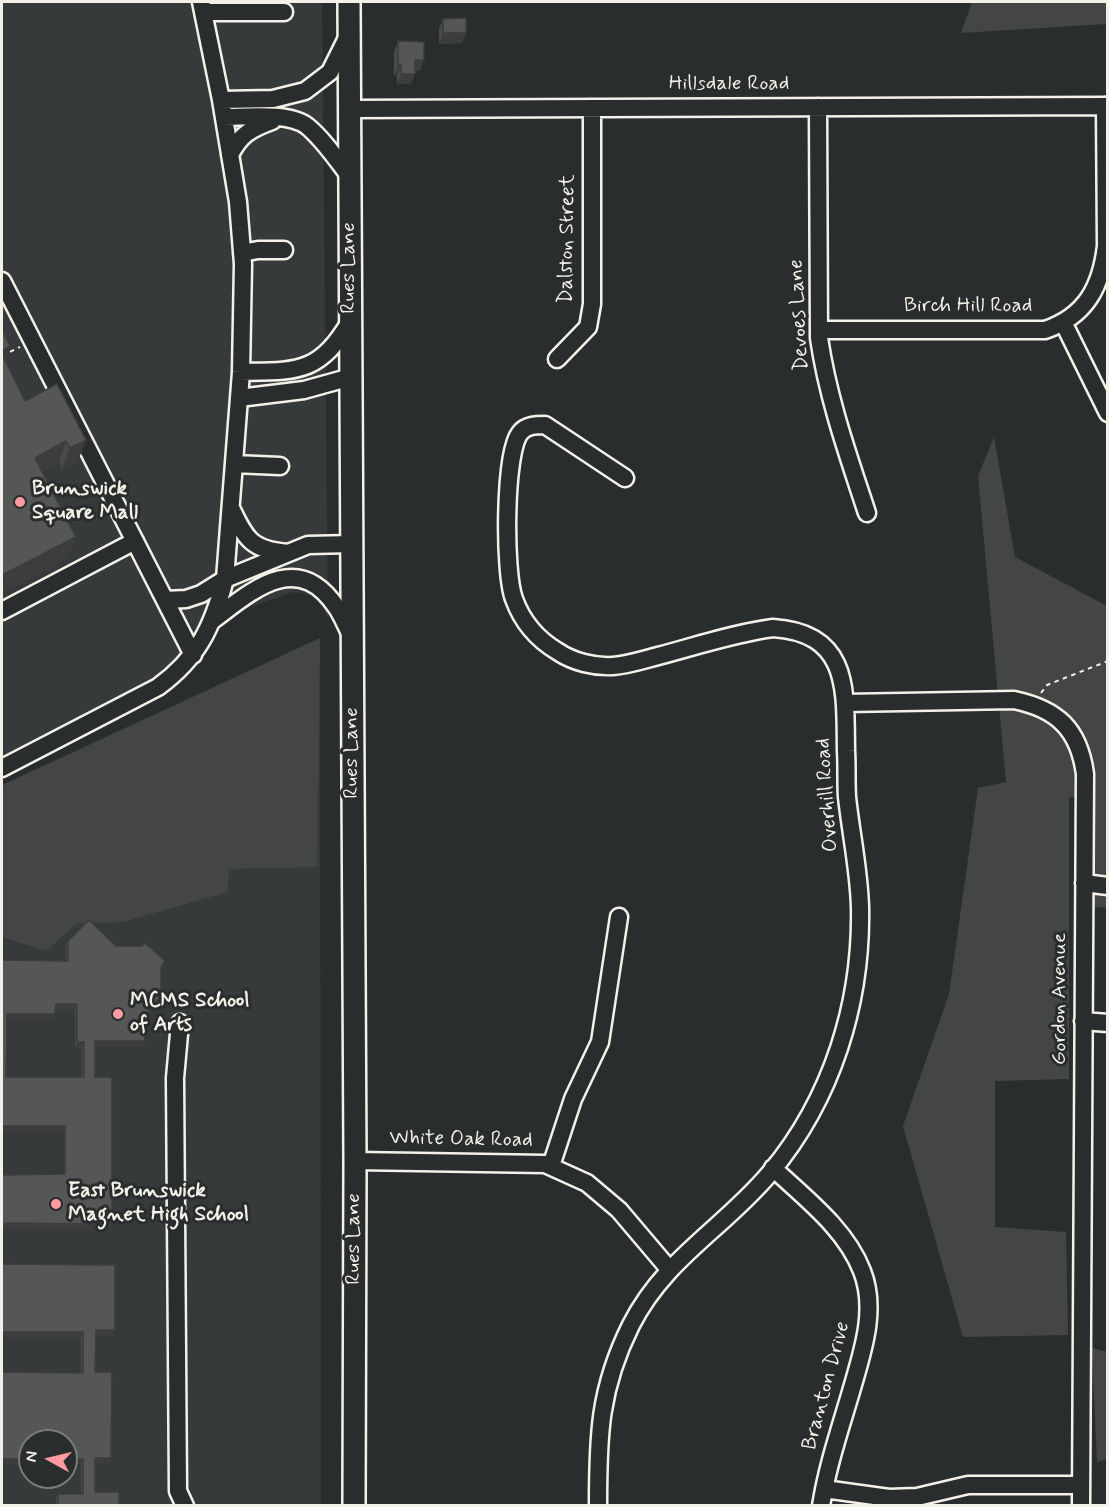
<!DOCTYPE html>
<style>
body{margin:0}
#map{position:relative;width:1109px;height:1507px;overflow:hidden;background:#2a2d2e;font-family:Mynerve,sans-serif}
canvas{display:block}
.frame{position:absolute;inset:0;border:3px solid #f4f1e8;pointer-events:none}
.north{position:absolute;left:18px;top:1429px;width:60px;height:60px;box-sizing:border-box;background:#2a2d2e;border:2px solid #7b7b78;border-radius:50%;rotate:278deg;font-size:16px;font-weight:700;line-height:24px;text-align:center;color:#f4f1e8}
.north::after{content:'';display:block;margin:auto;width:21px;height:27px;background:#ff9aa2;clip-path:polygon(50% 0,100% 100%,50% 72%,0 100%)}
</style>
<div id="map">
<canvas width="1109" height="1507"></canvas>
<div class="frame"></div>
<div class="north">N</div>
</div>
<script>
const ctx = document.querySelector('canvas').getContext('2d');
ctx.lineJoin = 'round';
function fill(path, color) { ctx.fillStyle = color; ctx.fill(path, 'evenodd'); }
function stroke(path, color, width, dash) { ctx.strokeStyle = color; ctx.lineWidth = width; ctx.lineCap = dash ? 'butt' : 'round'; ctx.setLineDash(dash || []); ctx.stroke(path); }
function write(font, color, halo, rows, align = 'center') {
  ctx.font = font + ' Mynerve,sans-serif'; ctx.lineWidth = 6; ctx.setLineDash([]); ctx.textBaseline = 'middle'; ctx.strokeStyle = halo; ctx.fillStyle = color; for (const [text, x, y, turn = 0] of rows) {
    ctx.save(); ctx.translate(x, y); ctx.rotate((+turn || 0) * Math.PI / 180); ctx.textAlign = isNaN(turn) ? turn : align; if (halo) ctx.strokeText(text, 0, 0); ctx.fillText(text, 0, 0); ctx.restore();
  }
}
const built = new Path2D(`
 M2,2H322L328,617L316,596L293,592L213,620L184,666L2,768Z
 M320,638L321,1505L2,1506V795ZM30,1441H66V1477H30Z`);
const green = new Path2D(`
 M972,2H1107V24L961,33Z
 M994,437L1015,557L1107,606V908L1084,906V797H1069V1079L995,1081V1227L1066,1232L1068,1335L963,1337L903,1126L949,994L978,788L1006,782L978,476Z
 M320,638L317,867L229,869L228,892L123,922L76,924L46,951L2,937V785Z
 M1092,1348L1108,1352L1107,1459L1097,1462Z`);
const path = new Path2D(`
 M2,356L20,347
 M1041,693L1047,685L1108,661`);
const minor = new Path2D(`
 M204,12H284
 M221,100L273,99L305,91L330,72L349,34
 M818,107L819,338C828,399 848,455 867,513
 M350,109L1108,106
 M224,117C246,117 289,112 307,126C324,140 337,160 350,177
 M230,155C240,135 250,129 272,121
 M242,253L258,250H284
 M2,281L193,655
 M1063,322L1108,413
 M819,330H1045C1086,316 1101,287 1106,246L1105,106
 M557,359L588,327L592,304V108
 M241,372C298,371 319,374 351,320
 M239,398L304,390L351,377
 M234,464L280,466
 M231,508C246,540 252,550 288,553
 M165,600L186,599L201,594L225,579L308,545L352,544
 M2,611L135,541
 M213,620C253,590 298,549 337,608C343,617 347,628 352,637
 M846,703L1014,700C1057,709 1079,729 1085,774L1081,1506
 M2,768L158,687C198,658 213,626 225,579L241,372L243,264L238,202L221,100L201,2
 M1084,883L1108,886
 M1083,1021L1108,1023
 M180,1023L175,1078L178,1491L185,1506
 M355,1161L545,1164L587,1183L619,1210L669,1269
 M551,1166L573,1099L600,1042L619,917
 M773,1168C805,1198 846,1229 862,1271C878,1311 861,1356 850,1395C839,1432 827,1468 821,1506
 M824,1489L889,1498L917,1497L968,1485H1081
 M598,1506C598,1436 599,1389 631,1325C665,1258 724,1228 770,1173C832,1099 862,1003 860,907C859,870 851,834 847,797C846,782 847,766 846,751C845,692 851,633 773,628C735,633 696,646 658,656C643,660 628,665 613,666C594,667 573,662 557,651C537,639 522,621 514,599C504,573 504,453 520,433C526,425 536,425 545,425L625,478`);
const major = new Path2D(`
 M349,2L355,1161L354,1506`);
const wall = new Path2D(`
 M443,19L462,43L439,44V29Z
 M398,41L420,71H415L411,84H397V76H394V52Z
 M2,330L10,346L5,360L25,401L57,384L78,461L62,469L59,462L42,471L68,558L2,592Z
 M68,941L116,946L165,961L163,966L161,970V996L159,1001L145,1018L143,1046H95V1077L110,1227H92V1230L64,1174V1131H2V960L66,961V946ZM56,1010H75V1048H82V1077H6L7,1019H54Z
 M115,1330L113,1336H96L95,1372L111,1458L109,1463H95V1492L119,1506H56V1499L58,1494H81V1464H66V1441H30V1464H2V1372L81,1373V1338H2Z`);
const shadedWall = new Path2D(`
 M443,33H466L462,43L439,44Z
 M415,60H424L420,71H411Z
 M398,65H401L397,76H394Z
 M401,74H415L411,84H397Z
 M10,346L2,367V368V351Z
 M86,440L78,461L62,469L70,448Z
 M66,441L59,462L27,478L35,458Z
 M76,537L68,558L2,592V575Z
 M161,996L159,1001L143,1021L145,1016Z
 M56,1004H77L75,1010H54Z
 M7,1014H55L54,1019H6Z
 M95,1041H145L143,1046H93Z
 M77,1042H84L82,1048H75Z
 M2,1126H65L64,1131H2Z
 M112,1222L110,1227H92V1230L2,1229V1223Z
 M96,1330H115L113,1336H94Z
 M2,1332H83L81,1338H2Z
 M95,1458H111L109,1463H93Z
 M2,1459H30V1464H2Z
 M66,1459H83L81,1464H66Z`);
const building = new Path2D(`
 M466,18V33H443V19Z
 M398,41L424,42V60H415V74H401V65H398Z
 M2,330L10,346L2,351Z
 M2,354L25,401L57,384L86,440L70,448L66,441L35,458L76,537L2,575Z
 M89,920L116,946H142L145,943L165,961L161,967V996L145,1016V1041H95V1077H112V1222H94V1224L2,1223V1175L65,1174V1126H2V960L68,961V941ZM56,1004H77V1042H84V1077H6L7,1014H55Z
 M2,1264L115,1265V1330H96L95,1372H112L111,1458H95V1492H119V1506H58V1494H83V1459H66V1441H30V1459H2V1372L83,1373V1332H2Z`);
const markers = [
 [20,502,6,"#ff9aa2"],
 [118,1014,6,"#ff9aa2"],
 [56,1204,6,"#ff9aa2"]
];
const streetNames = [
 ["Hillsdale Road",729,85],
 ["Dalston Street",568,239,-89],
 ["Rues Lane",350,268,-90],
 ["Birch Hill Road",968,307],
 ["Devoes Lane",800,315,-93],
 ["Rues Lane",353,753,-90],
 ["Overhill Road",828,795,-94],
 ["Gordon Avenue",1061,999,-90],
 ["White Oak Road",461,1140,1],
 ["Rues Lane",355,1239,-90],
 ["Branton Drive",827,1386,-75]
];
const poiNames = [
 ["Brunswick",32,490],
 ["Square Mall",32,514],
 ["MCMS School",130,1002],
 ["of Arts",130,1026],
 ["East Brunswick",68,1192],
 ["Magnet High School",68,1216]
];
fill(built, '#373a3a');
fill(green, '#444645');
stroke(minor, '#f4f1e8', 21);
stroke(major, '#f4f1e8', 26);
stroke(path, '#f4f1e8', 2, [4.5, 4.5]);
stroke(minor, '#2a2d2e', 16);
stroke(major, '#2a2d2e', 21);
fill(wall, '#494b4a');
fill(shadedWall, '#3c3d3c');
fill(building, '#555756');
stroke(building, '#3c3d3c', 1.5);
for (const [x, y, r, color] of markers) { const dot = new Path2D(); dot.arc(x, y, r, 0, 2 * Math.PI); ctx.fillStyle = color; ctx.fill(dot); stroke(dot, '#2a2d2e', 2); }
write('21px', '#f4f1e8', '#2a2d2e', streetNames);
write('bold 21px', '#f4f1e8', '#2a2d2e', poiNames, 'left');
</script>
